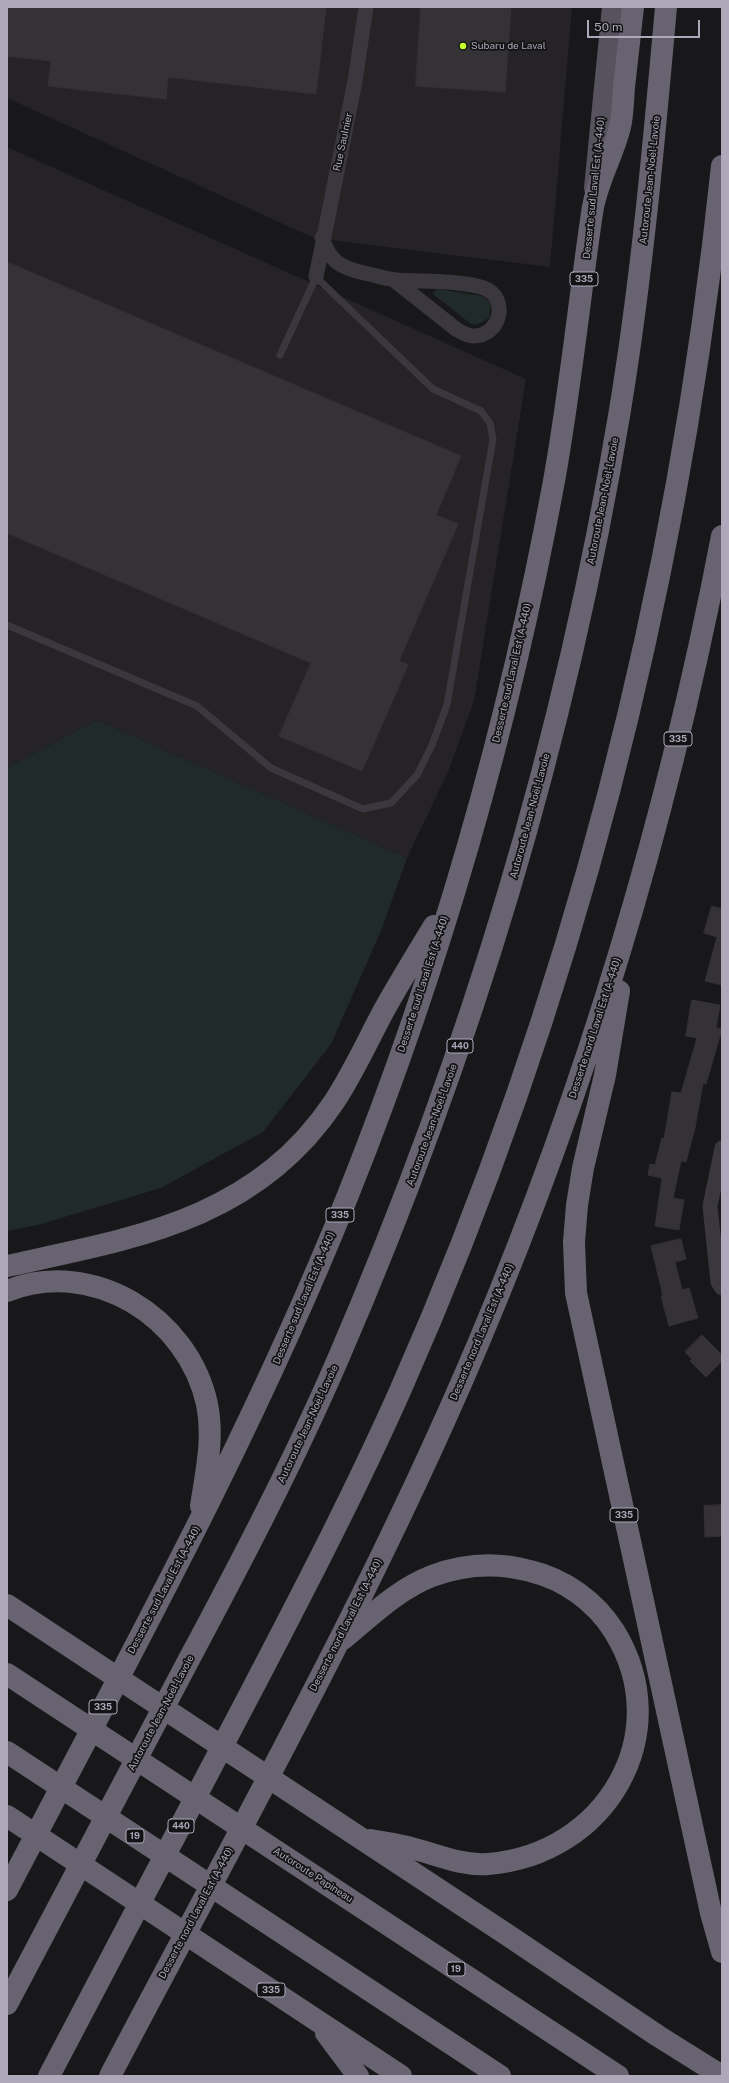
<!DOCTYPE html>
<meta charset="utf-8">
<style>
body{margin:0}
#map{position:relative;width:729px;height:2083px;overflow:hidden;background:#181719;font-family:"Public Sans",sans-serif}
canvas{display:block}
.frame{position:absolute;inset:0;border:8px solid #ada8ba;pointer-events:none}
.scale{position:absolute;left:587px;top:20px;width:113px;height:18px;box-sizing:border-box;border:2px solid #ada8ba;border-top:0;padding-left:5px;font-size:12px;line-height:14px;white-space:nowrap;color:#ada8ba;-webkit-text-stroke:3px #131214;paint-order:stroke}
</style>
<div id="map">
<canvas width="729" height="2083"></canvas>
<div class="frame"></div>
<div class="scale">50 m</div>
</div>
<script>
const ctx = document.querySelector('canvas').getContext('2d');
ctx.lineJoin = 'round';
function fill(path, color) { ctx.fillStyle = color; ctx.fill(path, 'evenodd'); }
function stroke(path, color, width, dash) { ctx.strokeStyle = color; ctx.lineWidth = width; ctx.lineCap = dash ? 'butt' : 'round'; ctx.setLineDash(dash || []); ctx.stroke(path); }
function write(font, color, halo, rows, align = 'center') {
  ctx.font = font + ' "Public Sans",sans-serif'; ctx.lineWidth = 3.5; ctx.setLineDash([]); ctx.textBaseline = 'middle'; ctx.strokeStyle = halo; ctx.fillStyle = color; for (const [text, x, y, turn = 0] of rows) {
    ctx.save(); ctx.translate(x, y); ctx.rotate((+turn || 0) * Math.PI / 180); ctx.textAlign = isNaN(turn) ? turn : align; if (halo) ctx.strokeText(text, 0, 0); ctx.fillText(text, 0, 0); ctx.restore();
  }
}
const built = new Path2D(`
 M7,7H572L550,267L314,238L7,98Z
 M7,147L526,379L474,701L448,772L407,858L97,720L7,768Z`);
const green = new Path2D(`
 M437,289L483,296L491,304L489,318L477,325L471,324L433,294L434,291Z
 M97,720L407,858L381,931L331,1044L263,1132L161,1188L38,1225L7,1231V768Z`);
const building = new Path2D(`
 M7,7H326L316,94L168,77L166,99L48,86L51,61L7,56Z
 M421,7H511L505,92L416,86Z
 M7,262L461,456L436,515L458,524L399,661L408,665L362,771L279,736L311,663L7,533Z
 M712,906L722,909V985L705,981L717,937L704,933Z
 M692,1000L720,1005L716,1028L722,1029L706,1084L703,1083L695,1128L686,1162L681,1161L673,1198L684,1200L679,1230L655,1226L662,1178L648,1175L650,1164L655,1165L662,1138L664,1139L672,1092L681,1093L697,1038L686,1036Z
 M681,1239L686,1259L675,1262L682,1290L689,1288L698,1318L669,1326L661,1296H663L651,1246Z
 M702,1335L722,1355V1361L706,1377L690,1361L692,1359L685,1352Z
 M722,1505V1536L705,1537L704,1506Z`);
const lane = new Path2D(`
 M7,625L197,706L271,768L363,809L391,803L417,775L432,745L447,705L493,439L490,423L481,411L433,389L316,277L280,355`);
const street = new Path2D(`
 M322,238C325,245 327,252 332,257C339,267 353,270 364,273C374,275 386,279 396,280C421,282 462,280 484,288C510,298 500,337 473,336C467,336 461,332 456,329L394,280
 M316,277L355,81L366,7
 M722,1148L710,1206L718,1282L722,1288`);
const primary = new Path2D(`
 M595,188L613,7`);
const highway = new Path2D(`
 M619,991L605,1075L583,1168L577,1205L574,1242L576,1293L711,1913L722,1952
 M7,1266C135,1238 255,1220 334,1102C353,1073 367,1042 383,1012C399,983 417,954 434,926
 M7,1291C93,1257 188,1317 207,1404C214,1438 206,1473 201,1506
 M7,1605L506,1934L658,2036L722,2076
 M343,1639C371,1616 398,1589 432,1576C464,1564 497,1562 530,1571C564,1579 595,1601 614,1631C678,1734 605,1855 488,1864C458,1866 432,1852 403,1846C392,1843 381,1842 370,1840
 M7,1674L618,2076
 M7,1752L500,2076
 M7,1816L401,2076
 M7,1890C127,1661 252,1435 348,1195C440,965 509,725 554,481C570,392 579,302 592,213C596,183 613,156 620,127C623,114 623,100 624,87C627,60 630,34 633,7
 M7,2004C67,1891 127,1778 186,1665C240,1564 293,1463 338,1359C471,1051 565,741 620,410C642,276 654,142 666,7
 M326,2033L358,2076
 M49,2076C117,1946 186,1816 254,1686C305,1588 355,1492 400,1391C572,1003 678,589 722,166
 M110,2076C237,1834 372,1595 478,1344C588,1084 669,812 722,536`);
const markers = [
 [463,46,4,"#c5ff29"]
];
const shields = [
 [584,279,28],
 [678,739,28],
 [460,1046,26],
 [340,1215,28],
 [624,1515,28],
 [103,1707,28],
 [181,1826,26],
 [135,1836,18],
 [456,1969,18],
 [271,1990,28]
];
const shieldNames = [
 ["335",584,279],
 ["335",678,739],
 ["440",460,1046],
 ["335",340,1215],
 ["335",624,1515],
 ["335",103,1707],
 ["440",181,1826],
 ["19",135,1836],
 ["19",456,1969],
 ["335",271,1990]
];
const poiNames = [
 ["Subaru de Laval",471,46]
];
const streetNames = [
 ["Rue Saulnier",343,142,-78],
 ["Autoroute Jean-Noël-Lavoie",650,180,-84],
 ["Desserte sud Laval Est (A-440)",594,188,-84],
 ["Autoroute Jean-Noël-Lavoie",603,501,-79],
 ["Desserte sud Laval Est (A-440)",512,673,-77],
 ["Autoroute Jean-Noël-Lavoie",530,816,-75],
 ["Desserte sud Laval Est (A-440)",423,984,-72],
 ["Desserte nord Laval Est (A-440)",595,1028,-72],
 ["Autoroute Jean-Noël-Lavoie",432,1125,-70],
 ["Desserte sud Laval Est (A-440)",304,1298,-67],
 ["Desserte nord Laval Est (A-440)",482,1332,-67],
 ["Autoroute Jean-Noël-Lavoie",308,1424,-65],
 ["Desserte sud Laval Est (A-440)",164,1590,-62],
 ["Desserte nord Laval Est (A-440)",346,1625,-63],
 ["Autoroute Jean-Noël-Lavoie",161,1713,-62],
 ["Autoroute Papineau",313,1875,33],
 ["Desserte nord Laval Est (A-440)",196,1913,-62]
];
fill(built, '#252326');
fill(green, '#202a28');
fill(building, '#343235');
stroke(building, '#343135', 1);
stroke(lane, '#3b373f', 7);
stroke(street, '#3b373f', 15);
stroke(primary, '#57535e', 22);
stroke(highway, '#676370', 22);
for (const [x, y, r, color] of markers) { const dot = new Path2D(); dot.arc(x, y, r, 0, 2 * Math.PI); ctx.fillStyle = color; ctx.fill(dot); stroke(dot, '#131214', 1.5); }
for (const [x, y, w] of shields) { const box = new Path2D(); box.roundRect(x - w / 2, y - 7, w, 14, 3); ctx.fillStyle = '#131214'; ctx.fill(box); stroke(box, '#ada8ba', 1); }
write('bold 9px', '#ada8ba', null, shieldNames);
write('10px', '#ada8ba', '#131214', poiNames, 'left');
write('10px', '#ada8ba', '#131214', streetNames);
</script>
